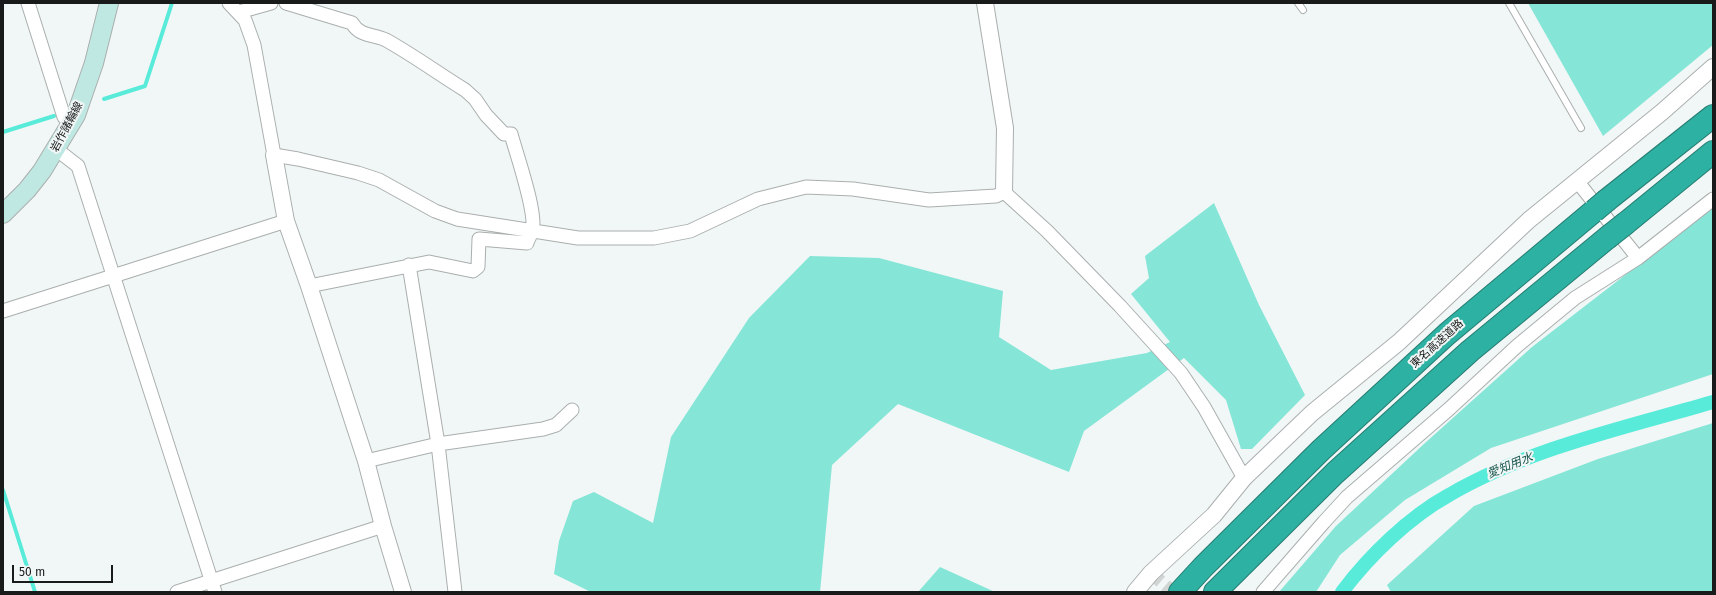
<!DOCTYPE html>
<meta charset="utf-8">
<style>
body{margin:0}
#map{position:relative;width:1716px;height:595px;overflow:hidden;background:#f1f7f6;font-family:"Fira Sans",sans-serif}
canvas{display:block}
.frame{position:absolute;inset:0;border:4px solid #191b1a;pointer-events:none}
.scale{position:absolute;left:12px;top:565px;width:101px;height:18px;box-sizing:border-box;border:2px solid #191b1a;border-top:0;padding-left:5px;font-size:12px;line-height:14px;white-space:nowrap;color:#191b1a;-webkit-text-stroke:3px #f1f7f6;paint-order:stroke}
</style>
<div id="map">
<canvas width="1716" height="595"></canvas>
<div class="frame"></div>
<div class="scale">50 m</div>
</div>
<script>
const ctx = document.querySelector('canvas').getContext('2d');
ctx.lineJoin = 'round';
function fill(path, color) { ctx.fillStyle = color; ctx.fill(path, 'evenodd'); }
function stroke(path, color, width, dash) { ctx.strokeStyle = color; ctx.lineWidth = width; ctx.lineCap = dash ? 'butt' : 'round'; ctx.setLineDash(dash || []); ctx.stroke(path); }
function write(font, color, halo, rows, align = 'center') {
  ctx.font = font + ' "Fira Sans","Noto Sans JP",sans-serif'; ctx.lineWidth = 4; ctx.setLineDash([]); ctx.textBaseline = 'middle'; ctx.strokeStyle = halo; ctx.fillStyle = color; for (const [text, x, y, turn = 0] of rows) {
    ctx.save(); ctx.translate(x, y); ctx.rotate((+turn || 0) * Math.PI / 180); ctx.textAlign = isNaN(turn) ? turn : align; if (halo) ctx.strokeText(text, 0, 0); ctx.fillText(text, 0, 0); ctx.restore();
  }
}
const green = new Path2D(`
 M1528,3H1713V45L1603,136Z
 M1214,203L1259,305L1305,395L1252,449H1241L1226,400L1184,358L1084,431L1069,472L898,404L832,465L820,592H591L554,574L559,541L573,501L594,492L653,523L671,437L749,318L810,256L879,258L1003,291L999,337L1051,370L1147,353L1170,342L1131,294L1149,278L1145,256Z
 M1713,207V374L1491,448L1405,500L1340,555L1316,592H1279L1336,526L1425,443L1532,347Z
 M1713,423V592H1391L1387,585L1474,506L1598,459Z
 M940,567L995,592H918Z`);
const stream = new Path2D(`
 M104,99L145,86L172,3
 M3,132L54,116
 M3,490L35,592`);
const canal = new Path2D(`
 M1342,592C1369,556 1409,517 1449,495C1530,448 1624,428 1713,402`);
const minorTunnel = new Path2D(`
 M1151,573L1173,592`);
const service = new Path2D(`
 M1298,3L1303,10
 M1509,3L1581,128`);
const minor = new Path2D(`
 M28,3L64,117
 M229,3L245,20L254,45L274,155L298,159L358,173L379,180L435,211L457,219L578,238H654L690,231L758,199L806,187L853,189L929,200L996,196L1004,192L1047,231L1120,306L1181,373L1204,407L1244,478
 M286,3L352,23C360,37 374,34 386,40C413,55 439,74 465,90L475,99L486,115L504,134H511C516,153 538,215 532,231C531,235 528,239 527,243L479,239L478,267L473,271L429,262L309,286
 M239,12L271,3
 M56,149L78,166L215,592
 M1577,181L1638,258
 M409,265L438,444L455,592
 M3,311L286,221
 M366,461L438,444L543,429L556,425L572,410
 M177,592L383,526
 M1263,592L1324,522L1347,497L1449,409L1517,346L1575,298L1638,258L1713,199`);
const tertiary = new Path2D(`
 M985,3L1005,128L1004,192
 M274,155L286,221L309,286L366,461L383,526L403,592
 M1135,592L1151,573L1214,515L1244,478L1312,413L1399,342L1529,220L1662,112L1713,67`);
const secondary = new Path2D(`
 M3,214L27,190L42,171L76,115L94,63L109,3`);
const motorway = new Path2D(`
 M1607,200L1713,116
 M1626,223L1713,152
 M1180,592L1203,567L1321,450L1447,334L1594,211
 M1215,592L1335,473L1470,351L1607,238`);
const motorwayBridge = new Path2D(`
 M1594,211L1607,200
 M1607,238L1626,223`);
const streetNames = [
 ["岩作諸輪線",67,127,-62],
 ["東名高速道路",1437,344,-42]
];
const waterNames = [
 ["愛知用水",1510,466,-22]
];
fill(green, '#85e5d7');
stroke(stream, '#59ebd9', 4);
stroke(canal, '#59ebd9', 14);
stroke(minorTunnel, '#d1d6d5', 13, [13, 6]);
stroke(service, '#aaafae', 8);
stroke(minor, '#aaafae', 15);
stroke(tertiary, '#aaafae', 18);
stroke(secondary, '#aaafae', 20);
stroke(motorway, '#267c72', 24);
stroke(service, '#fff', 6);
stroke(minor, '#fff', 13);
stroke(tertiary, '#fff', 16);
stroke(secondary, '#c0e8e3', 18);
stroke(motorway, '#2db1a2', 22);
stroke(motorwayBridge, '#267c72', 24, []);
stroke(motorwayBridge, '#2db1a2', 22);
write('11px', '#191b1a', '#f1f7f6', streetNames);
write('italic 12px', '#18564e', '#f1f7f6', waterNames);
</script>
